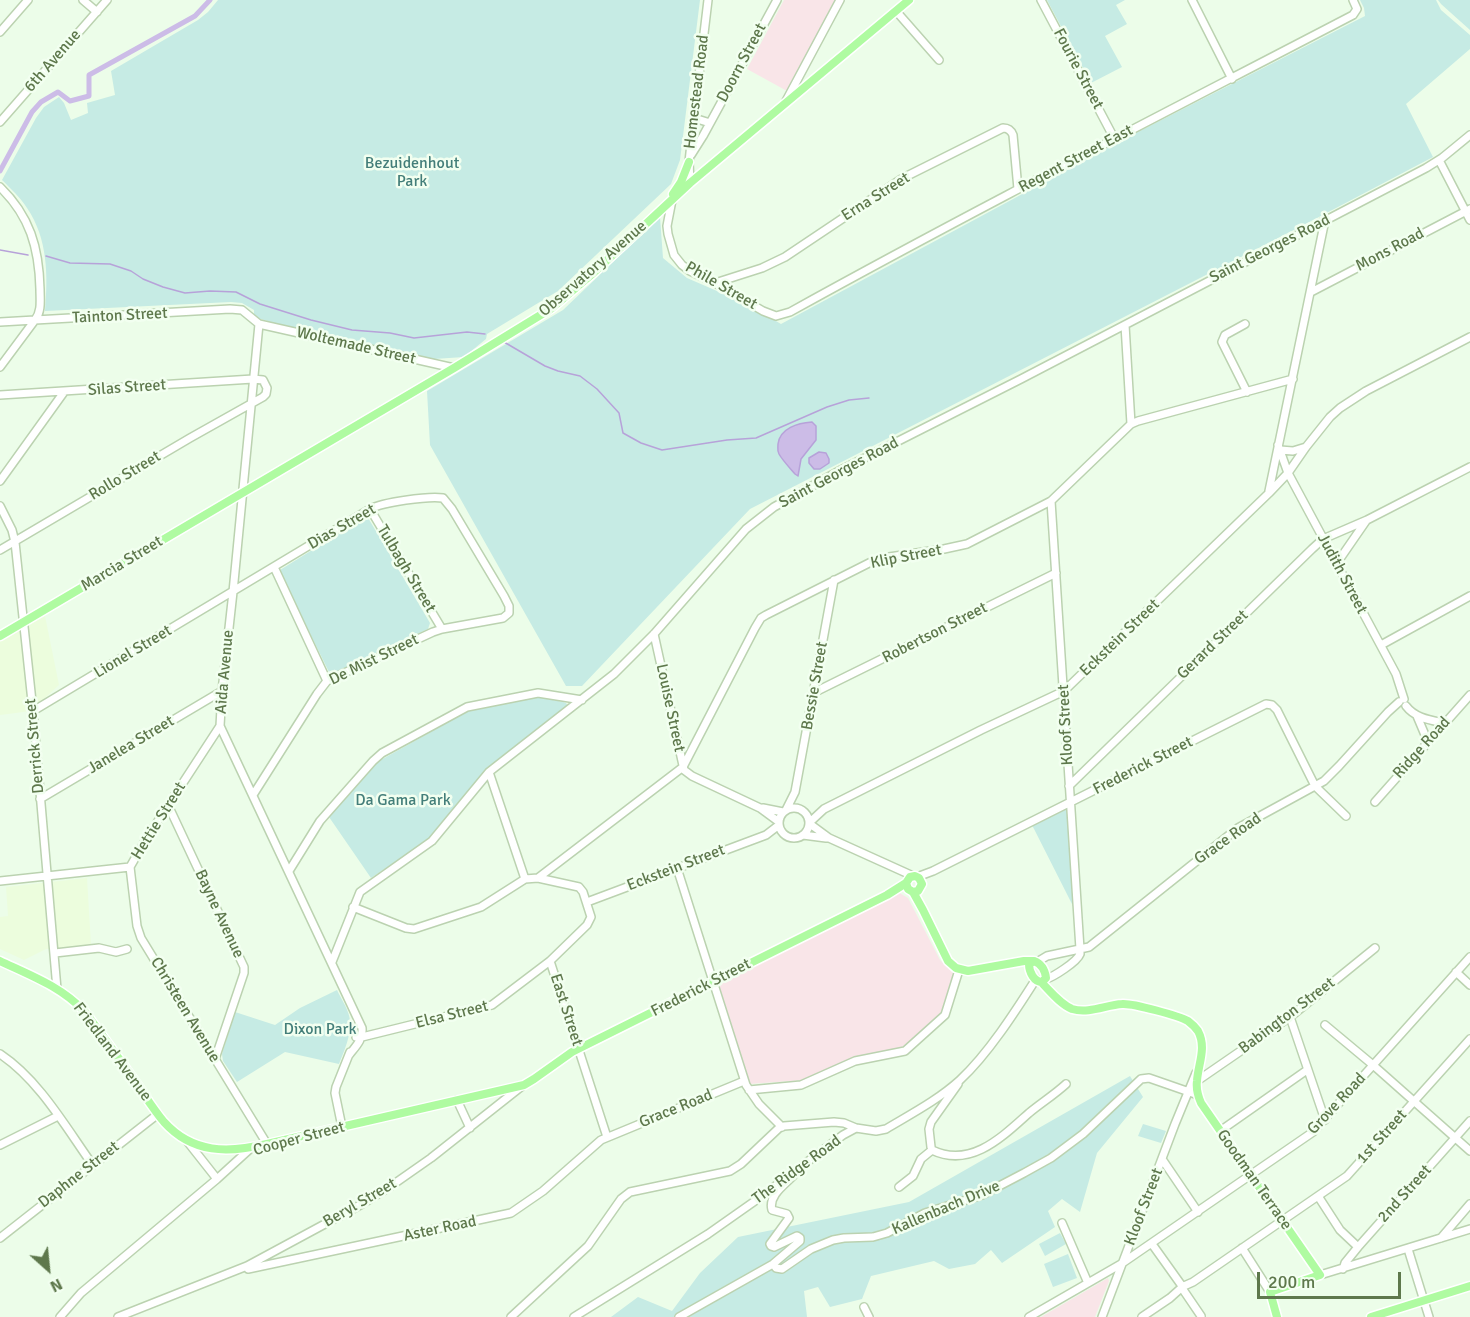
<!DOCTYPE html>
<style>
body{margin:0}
#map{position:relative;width:1470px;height:1317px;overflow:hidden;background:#ecfde9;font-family:Signika,sans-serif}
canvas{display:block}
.north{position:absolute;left:18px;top:1239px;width:60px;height:60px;-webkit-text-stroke:4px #f2fff0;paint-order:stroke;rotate:153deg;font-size:16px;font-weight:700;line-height:24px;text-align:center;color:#5e784c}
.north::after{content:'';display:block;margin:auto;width:21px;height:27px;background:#5e784c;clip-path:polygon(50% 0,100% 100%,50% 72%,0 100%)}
.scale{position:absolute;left:1257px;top:1272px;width:144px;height:27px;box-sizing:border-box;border:3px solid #5e784c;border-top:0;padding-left:8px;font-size:18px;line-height:21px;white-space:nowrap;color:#5e784c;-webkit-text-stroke:4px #f2fff0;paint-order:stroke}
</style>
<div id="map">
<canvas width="1470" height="1317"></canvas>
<div class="north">N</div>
<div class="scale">200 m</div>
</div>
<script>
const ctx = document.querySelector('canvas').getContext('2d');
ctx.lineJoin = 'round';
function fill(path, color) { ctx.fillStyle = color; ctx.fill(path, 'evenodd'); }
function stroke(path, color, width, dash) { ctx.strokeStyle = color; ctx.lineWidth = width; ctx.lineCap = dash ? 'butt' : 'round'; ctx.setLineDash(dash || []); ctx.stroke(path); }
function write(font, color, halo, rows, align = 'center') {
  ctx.font = font + ' Signika,sans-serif'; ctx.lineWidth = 5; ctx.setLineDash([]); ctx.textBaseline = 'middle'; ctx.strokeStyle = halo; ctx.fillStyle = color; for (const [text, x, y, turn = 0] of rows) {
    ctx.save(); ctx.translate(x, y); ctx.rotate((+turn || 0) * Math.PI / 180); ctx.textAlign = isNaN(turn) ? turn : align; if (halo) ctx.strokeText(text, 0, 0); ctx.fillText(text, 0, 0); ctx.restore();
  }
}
const commercial = new Path2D(`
 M45,616L59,685L31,711L0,715V639Z
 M87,878L91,945L46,949L24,960L0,949V917L8,916L6,887Z`);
const education = new Path2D(`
 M784,0H835L787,91L747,69Z
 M893,889L908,898L940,960L954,974L943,1013L905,1049L856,1057L805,1080L749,1084L715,982Z
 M1108,1278L1109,1281L1095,1317H1041Z`);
const green = new Path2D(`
 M218,0H700L680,160L671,184L558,291L487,334L486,339L464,357L419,360L318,336L254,317V310L242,303L231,302L45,311C48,275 48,239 27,208C20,197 11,189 2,180L36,118L44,107L59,97L64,103L71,120L88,113L87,103L115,95L111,71L198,20L208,12Z
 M1047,0H1125L1116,5L1127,24L1105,36L1122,67L1091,83Z
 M1360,0H1436L1441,10L1470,35V49L1406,104L1433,157L1317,218L750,509L582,686H566L430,445L427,391L563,310L660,217L663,258L687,278L747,304L781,324L1130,136L1365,16L1364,8Z
 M1438,0H1470V30L1441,4Z
 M367,516L430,623L428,629L342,669L336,672H329L280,573V570Z
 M538,697L563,702L566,703L568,706L485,771L435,833L426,841L371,878L329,817L379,761L470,710Z
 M1067,806L1073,906L1031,823Z
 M337,990C341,999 350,1011 350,1022C351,1036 344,1051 339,1064L285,1052L237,1082L223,1061L222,1054L235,1012L275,1025L300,1008Z
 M1130,1076L1143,1097L1097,1153L1080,1212L1062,1199L1048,1211L1055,1227L1002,1263L991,1250L975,1264L949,1269L934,1261L871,1276L862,1299L830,1307L818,1287L804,1291L807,1317H611L638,1297L672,1311L700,1273L738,1237L909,1202Z
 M1143,1124L1166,1131L1161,1143L1138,1136Z
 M1060,1233L1066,1244L1045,1256L1039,1244Z
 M1068,1254L1077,1278L1053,1287L1044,1264Z`);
const water = new Path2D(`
 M812,422L816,426V440L801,459L798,476L795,474C790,468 783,461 779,454C777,450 778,448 778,444C780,428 798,423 812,422Z
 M819,452L826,453L829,459V463L820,469H814L809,463V458Z`);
const stream = new Path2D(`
 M0,250L28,255
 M46,256L70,263L110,264L131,271L143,279L163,287L185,293L210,291L236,292L260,304L311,320L352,330L390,333L414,338L467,332L485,334
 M504,342L545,366L558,371L580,376L597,389L619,413L623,433L641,443L662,450L727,440L756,438L827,407L849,400L869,398`);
const canal = new Path2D(`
 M0,171L32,112L41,102L58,92L70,101L89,96V75L195,16L210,0`);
const minor = new Path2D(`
 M83,0L97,12
 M1041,0L1114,138
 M1192,0L1232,79
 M896,11L939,60
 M0,32L28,0
 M786,101L840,0
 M694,118L710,123
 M0,122L107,0
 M691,155L703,136L777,0
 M1439,160L1470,220
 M690,183L689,162L692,134L708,0
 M0,187C30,216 39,248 40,289C40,300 42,311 35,320L0,322
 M672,200L667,226L668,234L674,255L682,265L690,271L715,283L763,311L776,316L790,312C976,209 1165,113 1353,15L1357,9L1353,0
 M715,283L762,268L785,257L903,178L1003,128C1008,128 1011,130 1013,135L1018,189
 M1311,292L1470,209
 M259,324L233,592L222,691L220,726L362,1028C363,1040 356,1046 349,1055
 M259,324L454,368
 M1245,324L1225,335L1222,342L1247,392
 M1125,325L1131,424
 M0,367L35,320L230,309L242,310L259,324
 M0,395L253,379L263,380L267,388L266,394L263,397L190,438L0,550
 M1278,445L1288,473L1396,674L1404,699
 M1280,450L1293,451L1306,447
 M0,481L64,392
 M1269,491L1325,220
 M0,506L12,530L15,542L33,711L57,989
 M370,509L442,629
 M1337,563L1366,521
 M274,567L327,681
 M654,634L684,770L692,776L760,808L779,822
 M1381,645L1470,596
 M813,693L1056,573
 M1406,706C1415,718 1430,720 1444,723
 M33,711L370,509C383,502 428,496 443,498L452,509L504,596L509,606V613L503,618L442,629L433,632L327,681L317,694L253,795
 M1417,716L1428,742
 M489,772L525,879
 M1069,786L1312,549L1323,539L1367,520L1470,467
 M40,799L222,691
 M1375,802L1470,695
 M168,805L244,967V973L215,1059
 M779 823a15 15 0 1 1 30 0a15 15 0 1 1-30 0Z
 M763,808L783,812
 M786,810L795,792L834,580
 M810,822L824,809L981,730L1064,691L1269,493L1288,473L1306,447L1330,417L1340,408L1366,391L1470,337
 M810,824L829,838L913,876
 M803,835L826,838
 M130,867L137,926L141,938L267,1144
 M130,867L145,841L220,726
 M677,868L746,1085L759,1104L782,1127
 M289,871L320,821L373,761L382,753L467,707L538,693L582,700
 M917,877L933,871L1266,704L1272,705L1277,710L1315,786L1346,816
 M538,878L683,767L755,628L761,618L766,615L873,561L889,557L944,549L967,544L1051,501L1131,424L1138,421L1293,379
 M0,881L130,867
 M587,902L766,835L779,825
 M353,907L406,928L414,929L481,907L525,879L538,878L579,887L583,892L591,917L587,925L550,961L492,1005L362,1037H356
 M55,953L99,948L116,952L127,949
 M550,961L607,1137
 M332,962L360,892L432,841L489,772L614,674L654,634L746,529L774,507L841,470L1021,379L1426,168L1442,158L1470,135
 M1037,962L1047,956L1089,947L1238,828L1324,781L1339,766L1388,712L1399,702
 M1456,972L1470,985
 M1046,979C1053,977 1077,962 1080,954C1080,953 1080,951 1080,949L1051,501
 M1290,1017L1325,1120
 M1325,1025L1373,1065L1470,1151
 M0,1054C39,1080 65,1126 92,1164
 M1197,1081L1290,1017L1375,948
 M958,1084L931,1122L929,1129L931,1147L932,1150C971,1169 1003,1136 1029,1113C1041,1103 1054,1095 1066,1084
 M749,1090L801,1085L855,1061L905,1051L945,1015L959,970
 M457,1100L470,1128
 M342,1127L335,1093L336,1087L350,1052
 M1220,1131L1307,1070
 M187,1141L217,1179
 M0,1145L58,1116
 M1162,1159L1198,1212
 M899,1187L913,1176L921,1159L932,1150
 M1318,1196L1340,1230L1358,1247
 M1062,1223L1088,1283
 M0,1238L158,1114
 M1441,1238L1470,1204
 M1152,1244L1182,1286
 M1242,1248L1270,1292
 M1408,1249L1429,1317
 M773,1264L776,1268L782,1269L811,1249L833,1240L844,1238L873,1237L887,1233L925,1213L982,1195L1024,1173L1051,1158L1083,1134L1141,1079L1149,1078L1198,1095
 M247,1266L248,1269L511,1213L543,1191L601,1140L744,1081
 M1343,1269L1345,1263L1358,1247L1470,1121
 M1320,1275L1470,1229
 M1184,1286L1193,1282L1347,1176L1470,1039
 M1184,1291L1201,1316
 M864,1307L869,1317
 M60,1317L81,1293L217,1179L251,1148
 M118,1317L247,1266L362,1204L391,1186L431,1158L522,1086
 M511,1317L588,1246L621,1199L630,1192L730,1171L741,1164L779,1128L784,1126L834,1122L844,1123L856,1128
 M574,1317L708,1234L762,1196L843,1135L856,1128L876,1131L886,1129C911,1114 938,1100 960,1080C988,1054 1015,1012 1036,979
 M679,1317L773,1264L800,1241V1238L797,1236L774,1247L771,1246L770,1244L789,1218L787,1214L772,1210C768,1196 784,1185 793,1176
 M1029,1317L1121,1264L1313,1132L1470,957
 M1102,1317L1175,1124L1196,1073
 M1142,1317L1170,1298L1180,1289`);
const major = new Path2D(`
 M673,194L681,182L689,162
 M0,636L454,368L552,308L591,275L690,183L909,0
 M913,892L923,910L948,961L956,968L968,971L1024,961H1034
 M0,961C30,975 62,987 85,1012C102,1035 118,1057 134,1080C144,1094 153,1109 164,1122C193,1154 228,1153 267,1144L524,1085L534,1079L572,1052L887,895L906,883L910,877L915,876L919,878L922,884L918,891L913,892L908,889L906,883
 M1034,961C1042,964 1045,970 1046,978L1042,982C1034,982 1029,972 1029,964Z
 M1041,982C1050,991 1060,1004 1072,1009C1089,1014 1106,1005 1122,1004C1133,1003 1179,1016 1188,1021C1192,1024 1195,1027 1198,1031C1207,1048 1198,1064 1197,1081C1196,1088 1198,1096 1201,1103L1320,1275L1270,1292L1277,1317
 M1371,1317L1470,1286`);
const streetNames = [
 ["6th Avenue",53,61,-49],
 ["Doorn Street",742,63,-62],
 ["Fourie Street",1078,69,62],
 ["Homestead Road",697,92,-83],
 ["Regent Street East",1076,159,-28],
 ["Erna Street",876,197,-32],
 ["Saint Georges Road",1270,249,-27],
 ["Mons Road",1390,250,-28],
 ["Observatory Avenue",593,269,-41],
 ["Phile Street",721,286,30],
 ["Tainton Street",120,316,-3],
 ["Woltemade Street",356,346,13],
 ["Silas Street",127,388,-4],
 ["Saint Georges Road",839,473,-28],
 ["Rollo Street",125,476,-31],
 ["Dias Street",342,527,-30],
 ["Klip Street",906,557,-11],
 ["Marcia Street",122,564,-31],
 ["Tulbagh Street",406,569,59],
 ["Judith Street",1342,574,62],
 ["Robertson Street",935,633,-27],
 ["Eckstein Street",1120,638,-44],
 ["Gerard Street",1213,645,-44],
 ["Lionel Street",133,652,-31],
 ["De Mist Street",374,660,-26],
 ["Aida Avenue",225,672,-85],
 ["Bessie Street",815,686,-80],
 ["Louise Street",670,708,78],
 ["Kloof Street",1066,725,-93],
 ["Janelea Street",131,745,-31],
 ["Derrick Street",35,746,-95],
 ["Ridge Road",1422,748,-48],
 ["Frederick Street",1143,766,-27],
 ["Hettie Street",159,821,-58],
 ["Grace Road",1228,839,-35],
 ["Eckstein Street",676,868,-21],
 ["Bayne Avenue",219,914,65],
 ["Frederick Street",701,988,-27],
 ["Christeen Avenue",185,1010,59],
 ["East Street",566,1010,72],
 ["Elsa Street",452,1015,-14],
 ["Babington Street",1287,1016,-37],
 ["Friedland Avenue",112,1052,53],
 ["Grove Road",1337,1104,-47],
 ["Grace Road",676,1109,-22],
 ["1st Street",1382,1137,-48],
 ["Cooper Street",299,1139,-15],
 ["The Ridge Road",797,1170,-36],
 ["Daphne Street",79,1175,-38],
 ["Goodman Terrace",1254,1180,55],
 ["2nd Street",1405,1194,-48],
 ["Beryl Street",360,1203,-30],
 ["Kloof Street",1144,1207,-69],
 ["Kallenbach Drive",946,1208,-23],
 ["Aster Road",440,1229,-12]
];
const parkNames = [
 ["Bezuidenhout",412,164],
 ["Park",412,182],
 ["Da Gama Park",403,801],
 ["Dixon Park",320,1030]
];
fill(commercial, '#ecfddd');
fill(education, '#f9e5e8');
fill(green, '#c6ebe4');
fill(water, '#ccbce7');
stroke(water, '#b7a2d9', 1.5);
stroke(stream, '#b7a2d9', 1.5);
stroke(canal, '#ccbce7', 5);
stroke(minor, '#bbd2b0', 10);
stroke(major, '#fff', 11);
stroke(minor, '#fff', 7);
stroke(major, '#affba1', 8);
write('16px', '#5e784c', '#f2fff0', streetNames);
write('16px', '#437e79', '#f2fff0', parkNames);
</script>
